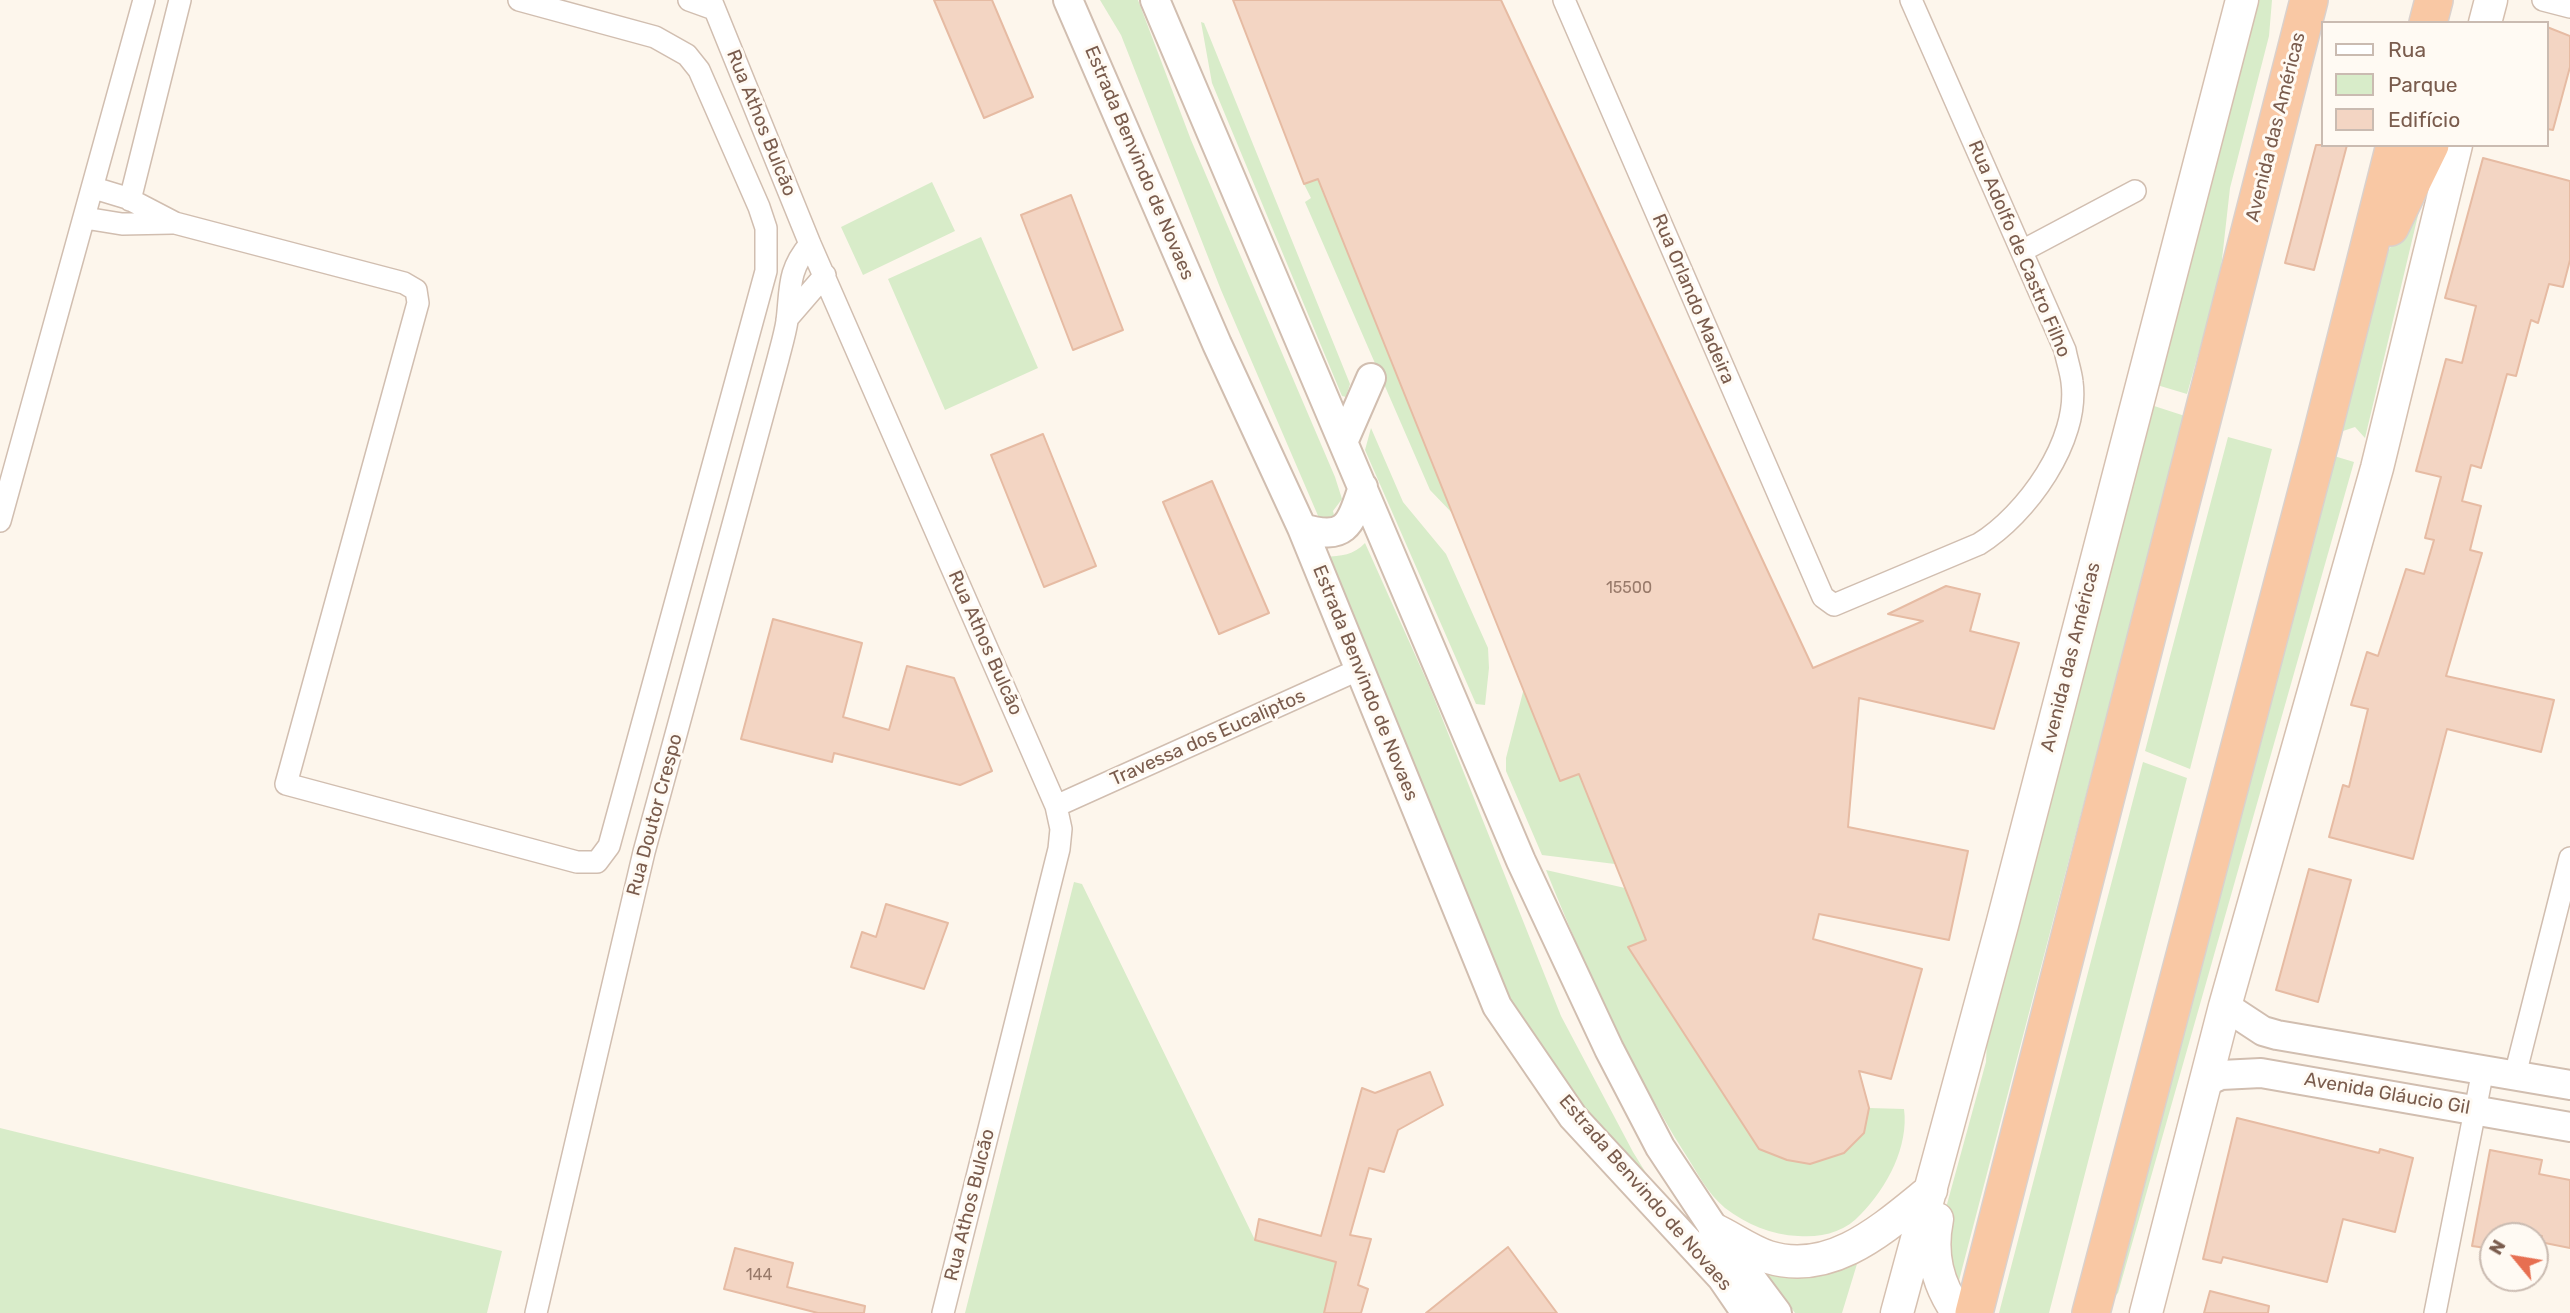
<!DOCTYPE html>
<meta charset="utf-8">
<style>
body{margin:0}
#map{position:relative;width:2570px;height:1313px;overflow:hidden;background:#fdf6ec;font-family:Rubik,sans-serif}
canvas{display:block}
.legend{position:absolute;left:2321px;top:21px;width:228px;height:126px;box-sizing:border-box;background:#fffaf3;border:2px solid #cabbb1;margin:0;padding:9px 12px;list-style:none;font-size:21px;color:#7a5c4d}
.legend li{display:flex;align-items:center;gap:14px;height:35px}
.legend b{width:35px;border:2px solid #cabbb1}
.north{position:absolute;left:2479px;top:1222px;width:70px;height:70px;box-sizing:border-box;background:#fffaf3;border:2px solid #cabbb1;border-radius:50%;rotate:300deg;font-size:19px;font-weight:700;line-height:28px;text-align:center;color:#7a5c4d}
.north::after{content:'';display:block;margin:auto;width:24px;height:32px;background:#e76f51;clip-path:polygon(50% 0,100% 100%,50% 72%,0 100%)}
</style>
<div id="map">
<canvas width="2570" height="1313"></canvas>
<ul class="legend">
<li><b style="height:9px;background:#fff"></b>Rua</li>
<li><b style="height:19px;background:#d8ecc9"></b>Parque</li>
<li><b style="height:19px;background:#f3d5c3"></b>Edifício</li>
</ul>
<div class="north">N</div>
</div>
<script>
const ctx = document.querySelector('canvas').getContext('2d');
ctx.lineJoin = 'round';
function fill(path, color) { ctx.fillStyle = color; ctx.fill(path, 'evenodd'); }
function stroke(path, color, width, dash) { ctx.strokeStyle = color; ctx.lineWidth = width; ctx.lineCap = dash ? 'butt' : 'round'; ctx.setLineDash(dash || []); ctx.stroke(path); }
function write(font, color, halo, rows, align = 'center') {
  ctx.font = font + ' Rubik,sans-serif'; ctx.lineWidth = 6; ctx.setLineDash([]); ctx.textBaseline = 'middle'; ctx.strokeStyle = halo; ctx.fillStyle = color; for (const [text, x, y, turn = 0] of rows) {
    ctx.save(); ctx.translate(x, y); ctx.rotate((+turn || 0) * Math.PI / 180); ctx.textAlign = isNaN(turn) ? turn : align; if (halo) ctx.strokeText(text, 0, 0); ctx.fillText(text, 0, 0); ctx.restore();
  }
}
const green = new Path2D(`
 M1100,0H1138L1191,140L1335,477L1342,499L1333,511L1336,524L1322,525L1221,290L1121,35Z
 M2256,0H2272L2269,36L2230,188L2220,277L2187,394L2157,385Z
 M1201,22L1204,23L1350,384L1346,397L1342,396L1212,83Z
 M2429,169L2365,438L2355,427L2340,432L2388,252Z
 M1318,179L1454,515L1430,490L1305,202L1311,198L1304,184Z
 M932,182L955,231L863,275L841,227Z
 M981,237L1038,368L945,410L888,279Z
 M2151,405L2185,416L1956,1292L1941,1226L1986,1062L1988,1016Z
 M1371,428L1403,502L1446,554L1488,648L1489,668L1485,705L1476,704L1365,450Z
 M2228,437L2272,449L2190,769L2145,751Z
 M2334,456L2354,462L2118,1293L2102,1309Z
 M1365,543L1430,688L1561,1016L1633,1152L1667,1207L1567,1099L1516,1024L1443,834L1325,557C1341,556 1354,555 1365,543Z
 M1524,688L1560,781L1579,774L1615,864L1542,855L1506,771V758Z
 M2143,762L2187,778L2049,1313H1999Z
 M1546,870L1625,888L1646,940L1628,947L1759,1149L1787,1160L1864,1133L1869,1108L1904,1109C1909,1146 1887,1188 1861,1214C1845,1232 1822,1238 1798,1236C1772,1235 1746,1224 1725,1208C1707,1193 1697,1172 1684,1152C1629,1064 1585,967 1546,870Z
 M1074,882L1082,884L1255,1240L1336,1262L1324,1313H965Z
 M0,1128L502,1251L487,1313H0Z
 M1857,1264L1842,1313H1795L1764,1270L1827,1273Z`);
const building = new Path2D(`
 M934,0H992L1033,97L984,118Z
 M1233,0H1501L1813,668L1923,621L1888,614L1946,586L1980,594L1970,631L2019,643L1994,729L1859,698L1848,827L1968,851L1949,940L1819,914L1813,939L1922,969L1891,1079L1859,1071L1869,1108L1864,1133L1844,1153L1810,1164L1787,1160L1759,1149L1628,947L1646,940L1579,774L1560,781L1318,179L1304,184Z
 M2547,27L2570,36V67L2553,130L2547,129Z
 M2316,145H2347L2314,270L2285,263Z
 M2483,158L2570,181V260L2563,287L2549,284L2538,323L2531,320L2516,376L2507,374L2481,468L2471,465L2462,501L2481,506L2470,550L2482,553L2446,676L2554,700L2541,752L2447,729L2413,859L2329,837L2343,785L2349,787L2368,709L2351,705L2367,652L2378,656L2406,569L2424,574L2434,540L2425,538L2441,477L2416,471L2446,359L2462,363L2476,306L2445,298Z
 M1071,195L1123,330L1073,350L1021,215Z
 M1043,434L1096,566L1044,587L991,455Z
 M1212,481L1269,613L1219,634L1163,502Z
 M773,619L862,643L843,717L889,730L907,666L954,678L992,771L960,785L834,753L832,762L741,739Z
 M2309,869L2351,880L2318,1002L2276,990Z
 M886,904L948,923L924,989L851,967L862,932L876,937Z
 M1430,1072L1443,1105L1398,1130L1384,1172L1369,1168L1350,1235L1371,1239L1358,1285L1368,1289L1361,1313H1324L1336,1262L1255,1240L1259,1219L1321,1236L1362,1088L1375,1093Z
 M2237,1118L2379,1153L2380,1149L2413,1158L2395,1232L2343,1219L2327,1282L2223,1257L2221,1263L2203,1259Z
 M2490,1150L2542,1160L2539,1174L2570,1180V1248L2540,1242L2542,1236H2493V1249L2472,1246Z
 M1508,1247L1557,1313H1426Z
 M735,1248L793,1263L787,1287L865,1306L864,1313H818L724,1289Z
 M2210,1291L2269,1306L2268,1313H2204Z`);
const minor = new Path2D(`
 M689,0L714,9
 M711,0L810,244L1056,806L1061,829L1059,849L943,1313
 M1564,0L1823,597L1834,605L1979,544C2026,515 2080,441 2072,382C2071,372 2067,361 2065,350L1911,0
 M2543,0L2570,7
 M94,188L127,198L175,223L404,283L416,290L418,303L286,784L577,862H597L609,846L766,271V228L759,207L699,70L687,55L655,37L519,0
 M130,200L180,0
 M85,218L122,224L172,223
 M2022,251L2135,191
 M787,319L825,275
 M0,521L144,0
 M1056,806L1360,669
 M2515,1075L2570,858
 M536,1313L644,852L778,359C781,347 785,334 787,321C791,289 787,271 810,244
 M2435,1313L2483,1070`);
const tertiary = new Path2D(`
 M1068,0L1217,344L1302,528L1497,1006L1573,1117L1722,1278L1746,1313
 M1155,0L1521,861L1609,1049L1660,1147L1715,1230L1777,1313
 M1344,440L1371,378
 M1302,528C1346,541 1350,526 1363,487
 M2225,1006L2263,1031L2277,1035L2570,1085
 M2205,1082L2221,1075L2261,1073L2570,1127`);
const secondary = new Path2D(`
 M2485,23L2491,0
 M1937,1219C1930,1254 1937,1284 1958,1313
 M1715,1230C1732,1238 1750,1251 1768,1257C1832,1277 1885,1227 1931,1190
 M1897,1313L2002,925L2242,0
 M2146,1313L2225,1006L2377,468L2456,145`);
const trunk = new Path2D(`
 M2428,23L2434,0
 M2390,227L2430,145
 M1974,1313L2309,0
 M2091,1313L2320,442L2395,145`);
const numberNames = [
 ["15500",1629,588],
 ["144",759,1275]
];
const streetNames = [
 ["Rua Athos Bulcão",761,123,68],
 ["Avenida das Américas",2276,127,-76],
 ["Estrada Benvindo de Novaes",1139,163,67],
 ["Rua Adolfo de Castro Filho",2019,249,67],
 ["Rua Orlando Madeira",1693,299,67],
 ["Rua Athos Bulcão",985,643,66],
 ["Avenida das Américas",2071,657,-76],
 ["Estrada Benvindo de Novaes",1365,683,68],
 ["Travessa dos Eucaliptos",1208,738,-24],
 ["Rua Doutor Crespo",655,815,-75],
 ["Avenida Gláucio Gil",2387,1094,10],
 ["Estrada Benvindo de Novaes",1645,1193,49],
 ["Rua Athos Bulcão",970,1205,-76]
];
fill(green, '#d8ecc9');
fill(building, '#f3d5c3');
stroke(building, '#e6bba3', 2);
stroke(minor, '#d1beb0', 24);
stroke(tertiary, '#d1beb0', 32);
stroke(secondary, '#d6c0b0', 35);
stroke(trunk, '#dad1cd', 40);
stroke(minor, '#fff', 21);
stroke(tertiary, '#fff', 28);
stroke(secondary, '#fff', 32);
stroke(trunk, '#f9c8a4', 37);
write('16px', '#987a6a', null, numberNames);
write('19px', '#7a5c4d', '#fffaf3', streetNames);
</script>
